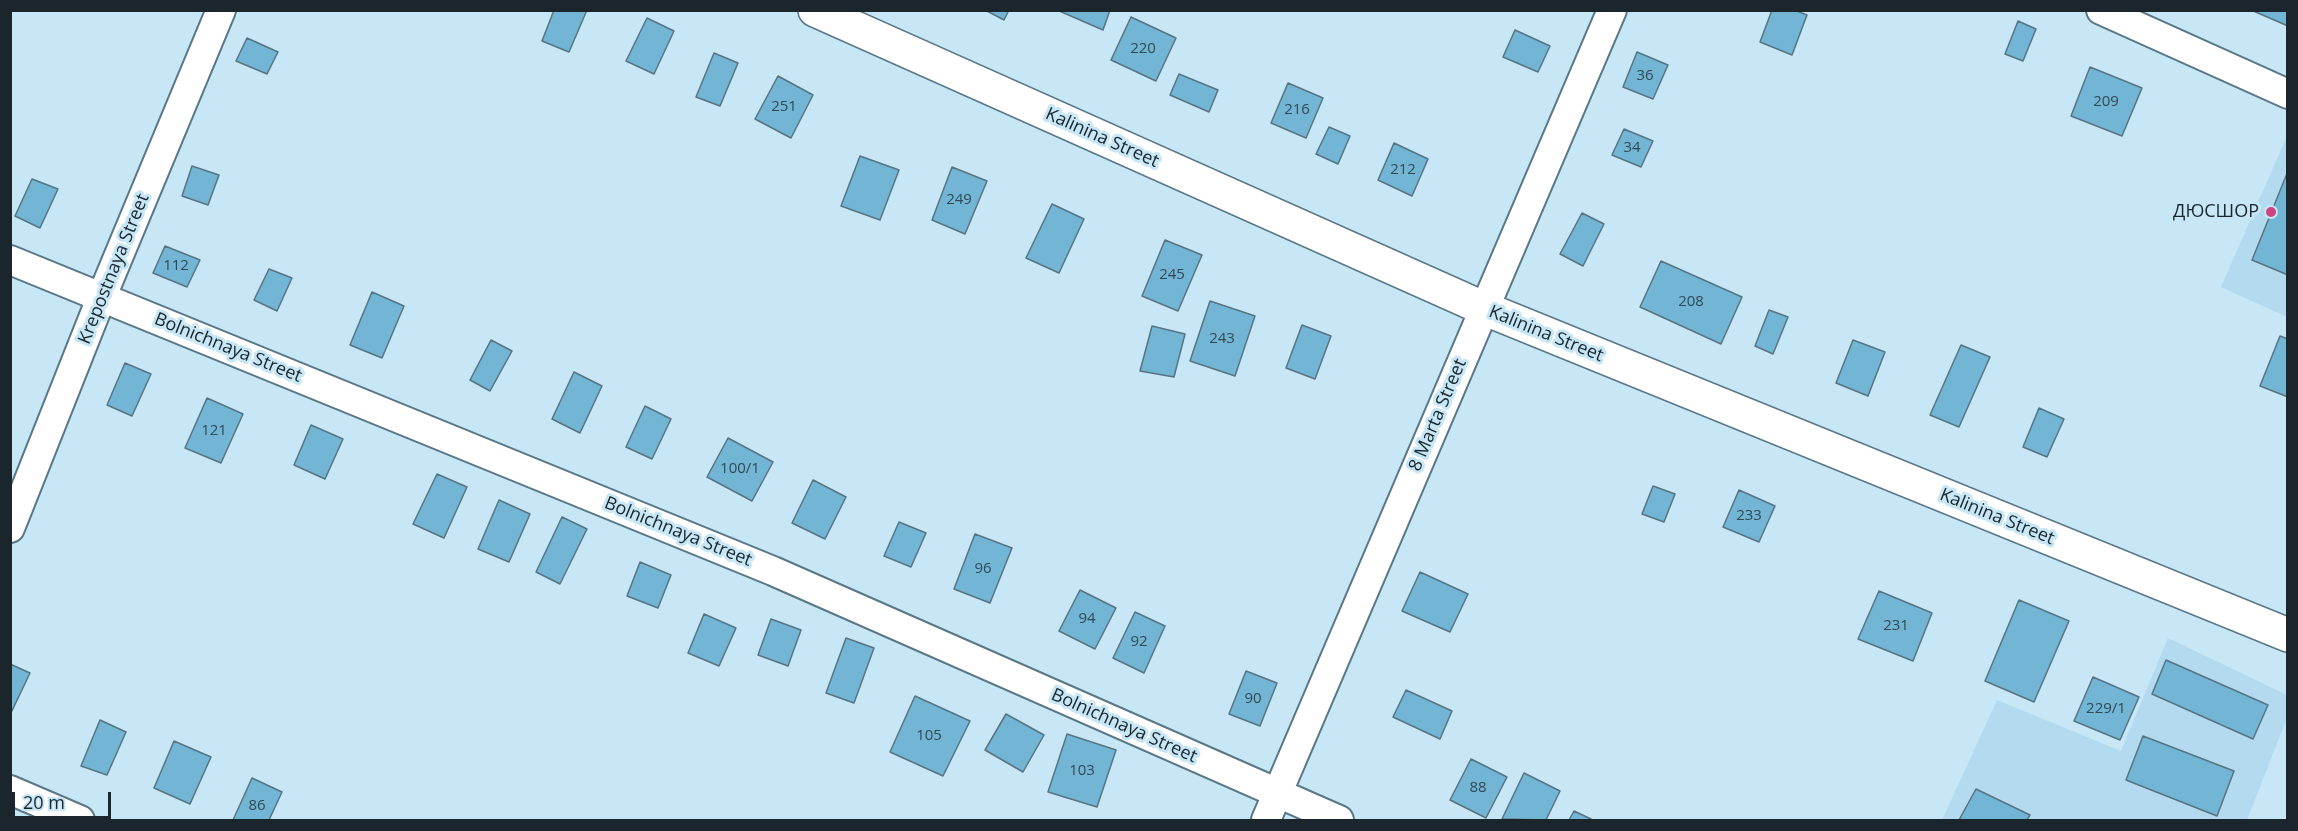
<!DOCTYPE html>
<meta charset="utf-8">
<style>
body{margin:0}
#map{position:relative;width:2298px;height:831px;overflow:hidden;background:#c7e7f7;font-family:"Open Sans",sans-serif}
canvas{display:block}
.frame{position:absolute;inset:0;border:12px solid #1a262c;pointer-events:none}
.scale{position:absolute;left:12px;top:792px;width:99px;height:27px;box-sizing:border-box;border:3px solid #1a262c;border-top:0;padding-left:8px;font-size:18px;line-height:21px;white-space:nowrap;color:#1a262c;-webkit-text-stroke:4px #c7e7f7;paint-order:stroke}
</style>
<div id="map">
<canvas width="2298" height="831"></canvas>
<div class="frame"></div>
<div class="scale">20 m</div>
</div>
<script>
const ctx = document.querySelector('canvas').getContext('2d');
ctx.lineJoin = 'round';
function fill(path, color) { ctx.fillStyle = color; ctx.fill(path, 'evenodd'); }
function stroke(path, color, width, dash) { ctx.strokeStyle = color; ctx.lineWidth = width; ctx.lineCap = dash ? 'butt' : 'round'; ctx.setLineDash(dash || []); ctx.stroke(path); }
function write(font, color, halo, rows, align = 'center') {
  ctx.font = font + ' "Open Sans",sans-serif'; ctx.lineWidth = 6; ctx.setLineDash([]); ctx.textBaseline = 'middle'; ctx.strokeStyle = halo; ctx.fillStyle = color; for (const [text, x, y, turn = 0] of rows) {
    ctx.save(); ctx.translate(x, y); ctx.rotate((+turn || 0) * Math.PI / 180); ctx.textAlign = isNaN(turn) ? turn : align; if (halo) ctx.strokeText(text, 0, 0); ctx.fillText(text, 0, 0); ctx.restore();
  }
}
const built = new Path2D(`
 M2287,136V317L2221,287Z
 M2168,638L2287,695V718L2247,820H1942L1997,700L2121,751Z`);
const building = new Path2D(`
 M554,10H587L569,52L542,41Z
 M985,10H1009L1004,20Z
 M1057,10H1110L1103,30Z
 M1772,10H1794L1807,15L1792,55L1760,42Z
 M2251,10H2288V26Z
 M1131,17L1176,38L1156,81L1111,60Z
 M647,18L674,31L654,74L626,61Z
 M2018,21L2036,29L2023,61L2005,54Z
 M1515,30L1550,46L1538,72L1503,57Z
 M247,38L278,52L267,74L236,61Z
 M1637,52L1668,65L1653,99L1623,87Z
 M714,53L738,63L720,106L696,97Z
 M2090,67L2142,88L2122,136L2071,116Z
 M1179,74L1218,90L1209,112L1170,95Z
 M778,76L813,95L791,138L755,119Z
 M1288,83L1323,98L1306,138L1271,123Z
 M1329,127L1350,136L1338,164L1316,154Z
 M1624,129L1653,141L1641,167L1612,155Z
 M1394,143L1428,159L1412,196L1378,180Z
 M860,156L899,170L880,220L841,206Z
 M192,166L219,175L208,205L182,196Z
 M952,167L987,181L965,234L932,220Z
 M2288,171V275L2252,260Z
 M32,179L58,189L40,228L15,216Z
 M1052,204L1084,219L1059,273L1026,258Z
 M1582,213L1604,224L1583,266L1560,254Z
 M1165,240L1202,255L1178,311L1142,296Z
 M165,246L200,260L187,287L153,273Z
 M1661,261L1742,297L1721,344L1640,307Z
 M269,269L292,278L277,311L254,300Z
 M372,292L404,306L382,358L350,345Z
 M1210,301L1255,316L1235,376L1190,361Z
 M1769,310L1788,317L1773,354L1755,346Z
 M1302,325L1331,336L1315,379L1286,368Z
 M1152,326L1185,334L1174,377L1140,371Z
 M2280,336L2288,339V397L2260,386Z
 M491,340L512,351L490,391L470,380Z
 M1853,340L1885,352L1868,396L1836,383Z
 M1961,345L1990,357L1959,427L1930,415Z
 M125,363L151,374L132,416L107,405Z
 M574,372L602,386L580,433L552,419Z
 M207,398L243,414L221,463L185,448Z
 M645,406L671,419L652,459L626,447Z
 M2039,408L2064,419L2047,457L2023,447Z
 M311,425L343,439L325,479L294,465Z
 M728,438L773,462L752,501L707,477Z
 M437,474L467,487L444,538L413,524Z
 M813,480L846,497L825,539L792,523Z
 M1653,486L1675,494L1664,522L1642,514Z
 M1739,490L1775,506L1759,542L1723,527Z
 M499,500L530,514L509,562L478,549Z
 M562,517L587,529L560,584L536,572Z
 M899,522L926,533L911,567L884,556Z
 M975,534L1012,548L990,603L954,589Z
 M640,562L671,575L658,608L627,596Z
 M1420,572L1468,594L1450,632L1402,611Z
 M1080,590L1116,608L1095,649L1059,631Z
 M1879,591L1932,613L1913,661L1858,639Z
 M2019,600L2069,621L2034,702L1985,681Z
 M1135,612L1165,626L1144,673L1113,658Z
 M704,614L736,628L719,666L688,653Z
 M771,619L801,630L788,666L758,655Z
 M846,638L874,648L854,703L826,693Z
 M2166,660L2268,705L2253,739L2152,694Z
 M10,664L30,673L10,715Z
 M1246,671L1277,683L1260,726L1229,714Z
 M2093,677L2139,697L2120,740L2074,721Z
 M1406,690L1452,711L1440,739L1393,717Z
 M915,696L970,721L943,776L890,752Z
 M1006,714L1044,735L1023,772L985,750Z
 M100,720L126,732L107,775L81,766Z
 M1067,734L1116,750L1097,807L1048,792Z
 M2143,736L2234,771L2217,816L2126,780Z
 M174,741L211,757L190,804L154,788Z
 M1471,759L1507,777L1486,818L1450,800Z
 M1524,773L1560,791L1546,820L1502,819Z
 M252,778L282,792L269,820H233Z
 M1976,789L2030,815L2027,820H1959Z
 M1574,811L1591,819L1590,820H1569Z`);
const minor = new Path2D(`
 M2101,10L2288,94
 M10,260L773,571L1339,820
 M10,528L102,296L221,10
 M10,790L80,820
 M1266,820L1612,10`);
const tertiary = new Path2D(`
 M815,10L1483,308L2288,635`);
const markers = [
 [2271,212,6,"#ce457d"]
];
const numberNames = [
 ["220",1143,49],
 ["36",1645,76],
 ["209",2106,102],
 ["251",784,107],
 ["216",1297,110],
 ["34",1632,148],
 ["212",1403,170],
 ["249",959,200],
 ["112",176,266],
 ["245",1172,275],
 ["208",1691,302],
 ["243",1222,339],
 ["121",214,431],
 ["100/1",740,469],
 ["233",1749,516],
 ["96",983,569],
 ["94",1087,619],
 ["231",1896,626],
 ["92",1139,642],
 ["90",1253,699],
 ["229/1",2106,709],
 ["105",929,736],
 ["103",1082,771],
 ["88",1478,788],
 ["86",257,806]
];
const streetNames = [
 ["Kalinina Street",1102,138,24],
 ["Krepostnaya Street",114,269,-68],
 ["Kalinina Street",1546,334,22],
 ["Bolnichnaya Street",228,348,22],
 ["8 Marta Street",1438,415,-67],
 ["Kalinina Street",1997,517,22],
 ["Bolnichnaya Street",678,532,22],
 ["Bolnichnaya Street",1124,726,24]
];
const poiNames = [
 ["ДЮСШОР",2259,212]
];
fill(built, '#b3daee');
fill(building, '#73b5d4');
stroke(building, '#577483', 1.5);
stroke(minor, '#5a7786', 32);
stroke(tertiary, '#5a7786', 36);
stroke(minor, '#fff', 28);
stroke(tertiary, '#fff', 33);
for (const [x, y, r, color] of markers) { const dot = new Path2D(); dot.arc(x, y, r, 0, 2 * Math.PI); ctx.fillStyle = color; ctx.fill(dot); stroke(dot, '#c7e7f7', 2); }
write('15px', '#304a56', null, numberNames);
write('18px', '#1a262c', '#c7e7f7', streetNames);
write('18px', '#1a262c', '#c7e7f7', poiNames, 'right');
</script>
